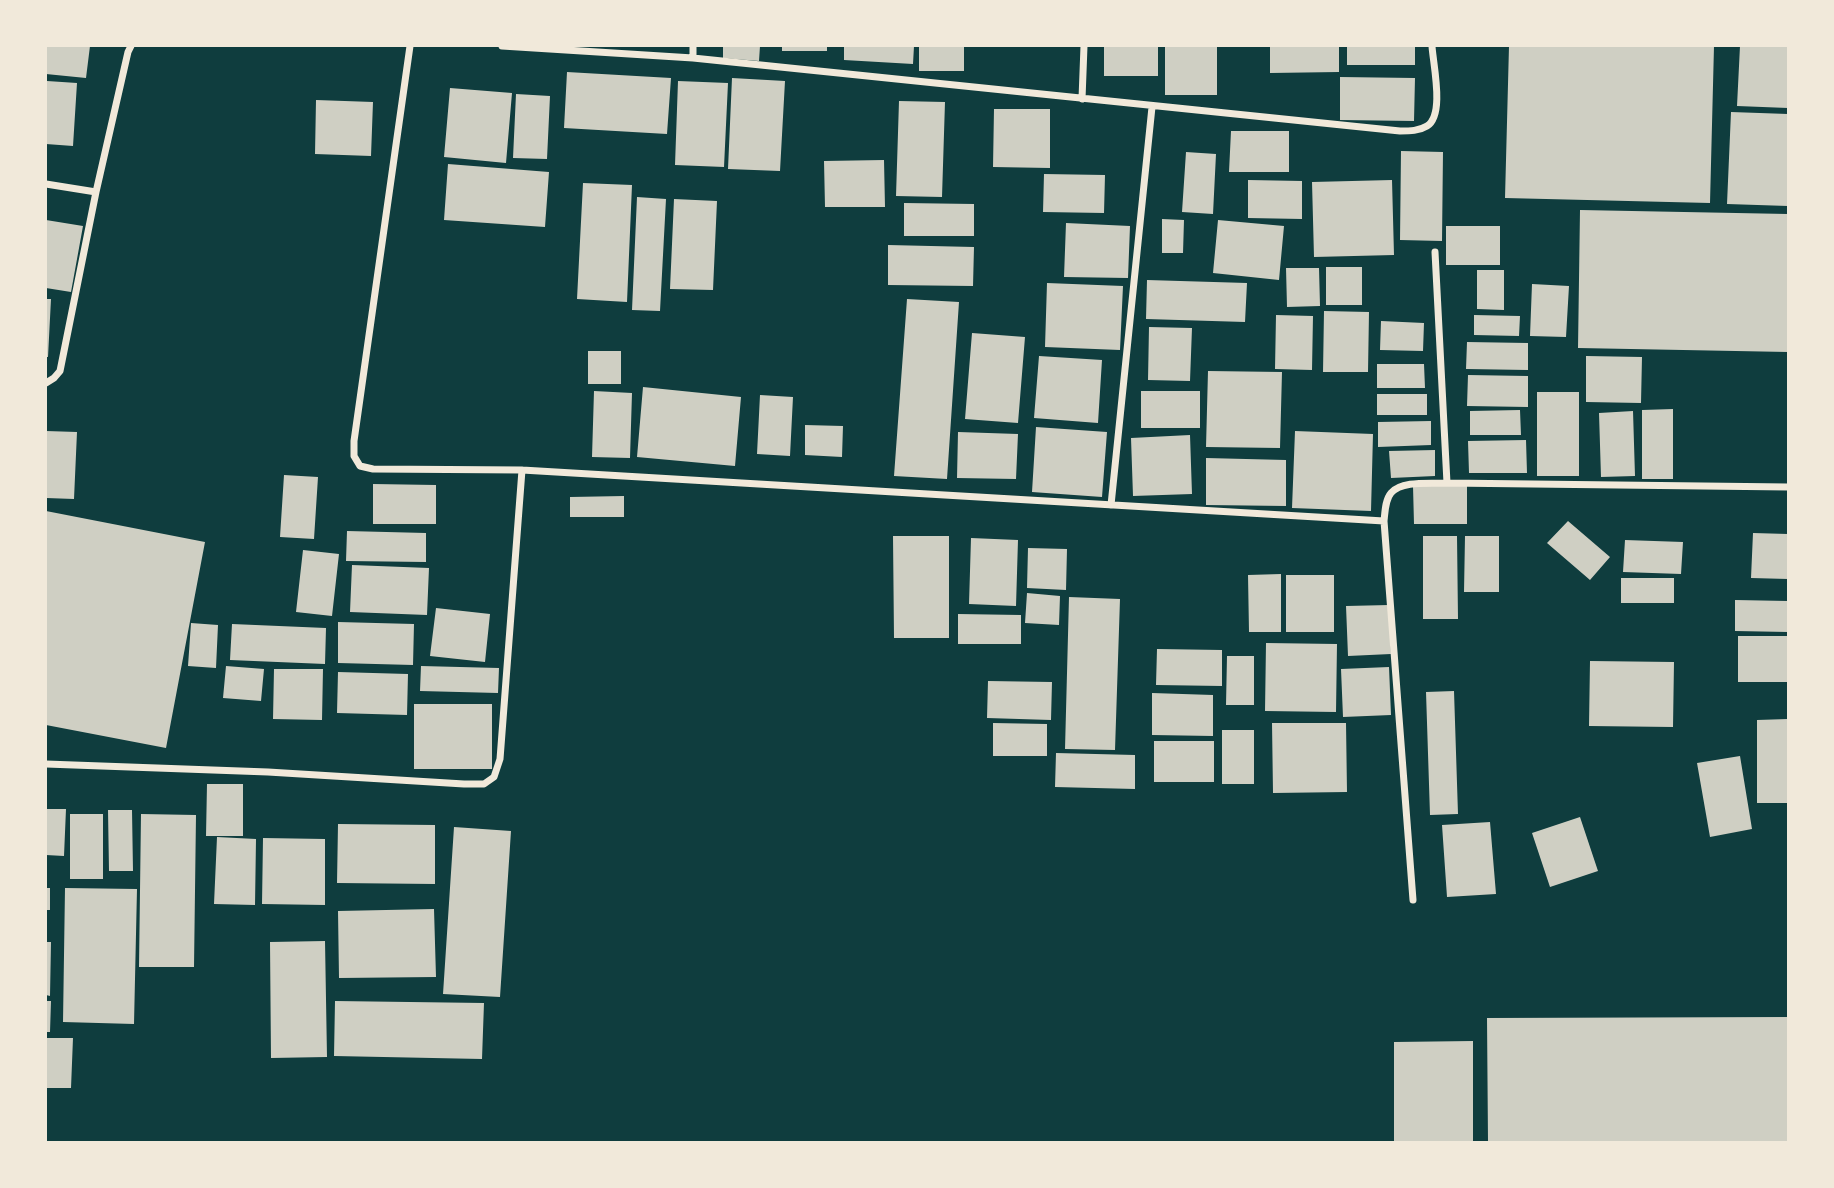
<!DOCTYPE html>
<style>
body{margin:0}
#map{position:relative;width:1834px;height:1188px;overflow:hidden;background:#0f3d3e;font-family:"Open Sans",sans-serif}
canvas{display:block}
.frame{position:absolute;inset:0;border:47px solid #f1e9da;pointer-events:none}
</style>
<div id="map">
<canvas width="1834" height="1188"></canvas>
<div class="frame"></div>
</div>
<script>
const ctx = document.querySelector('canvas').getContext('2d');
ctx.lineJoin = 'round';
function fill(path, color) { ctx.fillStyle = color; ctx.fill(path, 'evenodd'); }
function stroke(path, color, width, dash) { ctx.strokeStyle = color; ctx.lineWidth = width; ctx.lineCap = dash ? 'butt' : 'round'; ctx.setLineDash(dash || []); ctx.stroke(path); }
const building = new Path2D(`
 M46,46H90L86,78L46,74Z
 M723,46H760L759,61L723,58Z
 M782,46H827V51H782Z
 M844,46H914L913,64L844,60Z
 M919,46H964V71H919Z
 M1104,46H1158V76H1104Z
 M1165,46H1217V95H1165Z
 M1270,46H1339V72L1270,73Z
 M1347,46H1415V65H1347Z
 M1509,46H1714L1710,203L1505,198Z
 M1740,46H1788V108L1737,106Z
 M567,72L671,78L667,134L564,128Z
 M1340,77L1415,78L1414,121L1340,120Z
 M732,78L785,81L780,171L728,169Z
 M47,81L77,83L73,146L46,144Z
 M678,81L728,83L724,167L675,165Z
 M450,88L512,93L506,163L444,157Z
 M516,94L550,96L547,159L513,158Z
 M316,100L373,102L371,156L315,154Z
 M899,101L945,102L942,197L896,196Z
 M994,109H1050V168L993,167Z
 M1731,112L1788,114V206L1727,204Z
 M1231,131H1289V172H1229Z
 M1401,151L1443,152L1442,241L1400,240Z
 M1186,152L1216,154L1213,214L1182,212Z
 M884,160L885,207H825L824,161Z
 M448,164L549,172L545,227L444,220Z
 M1044,174L1105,175L1104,213L1043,212Z
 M1248,180L1302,181V219L1248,218Z
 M1392,180L1394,255L1314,257L1312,182Z
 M583,183L632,185L627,302L577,299Z
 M637,197L666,199L660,311L632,310Z
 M674,199L717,201L713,290L670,289Z
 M904,203L974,204V236H904Z
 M1580,210L1788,214V352L1578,348Z
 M1162,219L1184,220L1183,253H1162Z
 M46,220L83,226L71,292L46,288Z
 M1218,220L1284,226L1279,280L1213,273Z
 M1066,223L1130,226L1128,278L1064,277Z
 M1446,226H1500V265H1446Z
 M888,245L974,247L973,286L888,285Z
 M1326,267H1362V305H1326Z
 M1286,268H1319L1320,306L1287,307Z
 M1477,270H1504V310L1477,309Z
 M1147,280L1247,283L1245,322L1146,319Z
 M1047,283L1123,286L1120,350L1045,347Z
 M1532,284L1569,286L1566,337L1530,336Z
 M46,299H51L48,357H46Z
 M907,299L959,302L947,479L894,476Z
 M1324,311L1369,312L1368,372H1323Z
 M1276,315L1313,316L1312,370L1275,369Z
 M1474,315L1520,316L1519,336L1474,335Z
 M1381,321L1424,323L1423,351L1380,350Z
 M1149,327L1192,328L1190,381L1148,380Z
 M972,333L1025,337L1018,423L965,419Z
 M1467,342L1528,343V370L1466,369Z
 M588,351H621V384H588Z
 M1039,356L1102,360L1098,423L1034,418Z
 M1586,356L1642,357L1641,403L1586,402Z
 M1377,364H1424L1425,388H1377Z
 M1208,371L1282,372L1280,448L1206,447Z
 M1468,375L1528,376V407L1467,406Z
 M643,387L741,397L735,466L637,457Z
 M594,391L632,393L630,458L592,457Z
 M1141,391H1200V428H1141Z
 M1537,392H1579V476H1537Z
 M1377,394H1427V415H1377Z
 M760,395L793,397L790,456L757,454Z
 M1673,409V479H1642V410Z
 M1520,410L1521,435H1470V411Z
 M1633,411L1635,476L1601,477L1599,413Z
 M1431,421V445L1378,447V422Z
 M805,425L843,426L842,457L805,455Z
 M1036,427L1107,432L1102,497L1032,492Z
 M46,431L77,432L74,499L46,498Z
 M1295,431L1373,434L1371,511L1292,508Z
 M958,432L1018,434L1016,479L957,478Z
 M1190,435L1192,494L1133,496L1131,438Z
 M1526,440L1527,473H1469L1468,441Z
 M1435,450V476L1391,478L1389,451Z
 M1206,458L1286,460V506L1206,505Z
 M284,475L318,477L314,539L280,537Z
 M373,484L436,485V524H373Z
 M1467,485V524H1414L1413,486Z
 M624,496V517H570V497Z
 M46,511L205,542L166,748L46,725Z
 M1568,521L1610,557L1590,580L1547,543Z
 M347,531L426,533V562L346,561Z
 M1753,533L1788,534V579L1751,578Z
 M893,536H949V638H894Z
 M1423,536H1457L1458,619H1423Z
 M1465,536H1499V592H1464Z
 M971,538L1018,540L1016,606L969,604Z
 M1625,540L1683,542L1681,574L1623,572Z
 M1028,548L1067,549L1066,590L1027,588Z
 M303,550L339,554L332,616L296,612Z
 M352,565L429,568L427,615L350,612Z
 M1281,574V632H1249L1248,575Z
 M1286,575H1334V632H1286Z
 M1621,578H1674V603H1621Z
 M1027,593L1060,596L1059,625L1025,623Z
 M1069,597L1120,599L1115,750L1065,749Z
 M1735,600L1788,601V632L1735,631Z
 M1389,605L1391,654L1348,656L1346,606Z
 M436,608L490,614L485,662L430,656Z
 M958,614L1021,615V644H958Z
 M338,622L414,624L413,665L338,663Z
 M191,623L218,625L216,668L188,666Z
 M232,624L326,628L325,664L230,660Z
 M1738,636H1788V682H1738Z
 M1266,643L1337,644L1336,712L1265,711Z
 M1157,649L1222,650V686L1156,685Z
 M1227,656H1254V705H1226Z
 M1590,661L1674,662L1673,727L1589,726Z
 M226,666L264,669L261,701L223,698Z
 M421,666L499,668L498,693L420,691Z
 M1389,667L1391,715L1343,717L1341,669Z
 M274,669H323L322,720L273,719Z
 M338,672L408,674L407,715L337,713Z
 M988,681L1052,682L1051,720L987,718Z
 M1454,691L1458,814L1430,815L1426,692Z
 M1152,693L1213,695V736L1152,735Z
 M414,704H492V769H414Z
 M1788,719V803H1757V720Z
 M993,723L1047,724V756H993Z
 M1272,723H1346L1347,792L1273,793Z
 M1222,730H1254V784H1222Z
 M1154,741H1214V782H1154Z
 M1056,753L1135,755V789L1055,787Z
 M1740,756L1752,829L1710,837L1697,763Z
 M207,784H243V836H206Z
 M46,809H66L64,856L46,855Z
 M108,810H132L133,871H109Z
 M70,814H103V879H70Z
 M141,814L196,815L194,967H139Z
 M1580,817L1598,871L1550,887L1532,833Z
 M1490,822L1496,894L1447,897L1442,825Z
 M338,824L435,825V884L337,883Z
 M454,827L511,831L500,997L443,994Z
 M217,837L256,839L255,905L214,904Z
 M263,838L325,839V905L262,904Z
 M46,888H50V910H46Z
 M65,888L137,889L134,1024L63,1022Z
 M434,909L436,977L339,978L338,911Z
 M325,941L327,1057L271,1058L270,942Z
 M46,942H51L50,996L46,995Z
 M46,1001H51L50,1032H46Z
 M335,1001L484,1003L482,1059L334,1056Z
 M1788,1017V1142H1488L1487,1018Z
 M46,1038H73L71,1088H46Z
 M1473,1041V1142H1394V1042Z`);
const minor = new Path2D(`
 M502,46L693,58L1400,131C1410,131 1419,131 1427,126C1445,115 1433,64 1432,46
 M693,58V46
 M1082,99L1084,46
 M46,184L96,192
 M1435,252L1447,483
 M46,383L54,378L60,371L96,192L128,52L131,46
 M522,470L1384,521C1385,513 1385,500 1391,493C1402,480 1431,484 1447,483L1788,487
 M1111,505L1152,107
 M1384,521L1413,900
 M46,764L268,772L464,784H484L494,777L500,759L522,470L373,469L360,466L354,456V441L410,46`);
fill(building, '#cfcfc3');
stroke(minor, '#f1e9da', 7);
</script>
